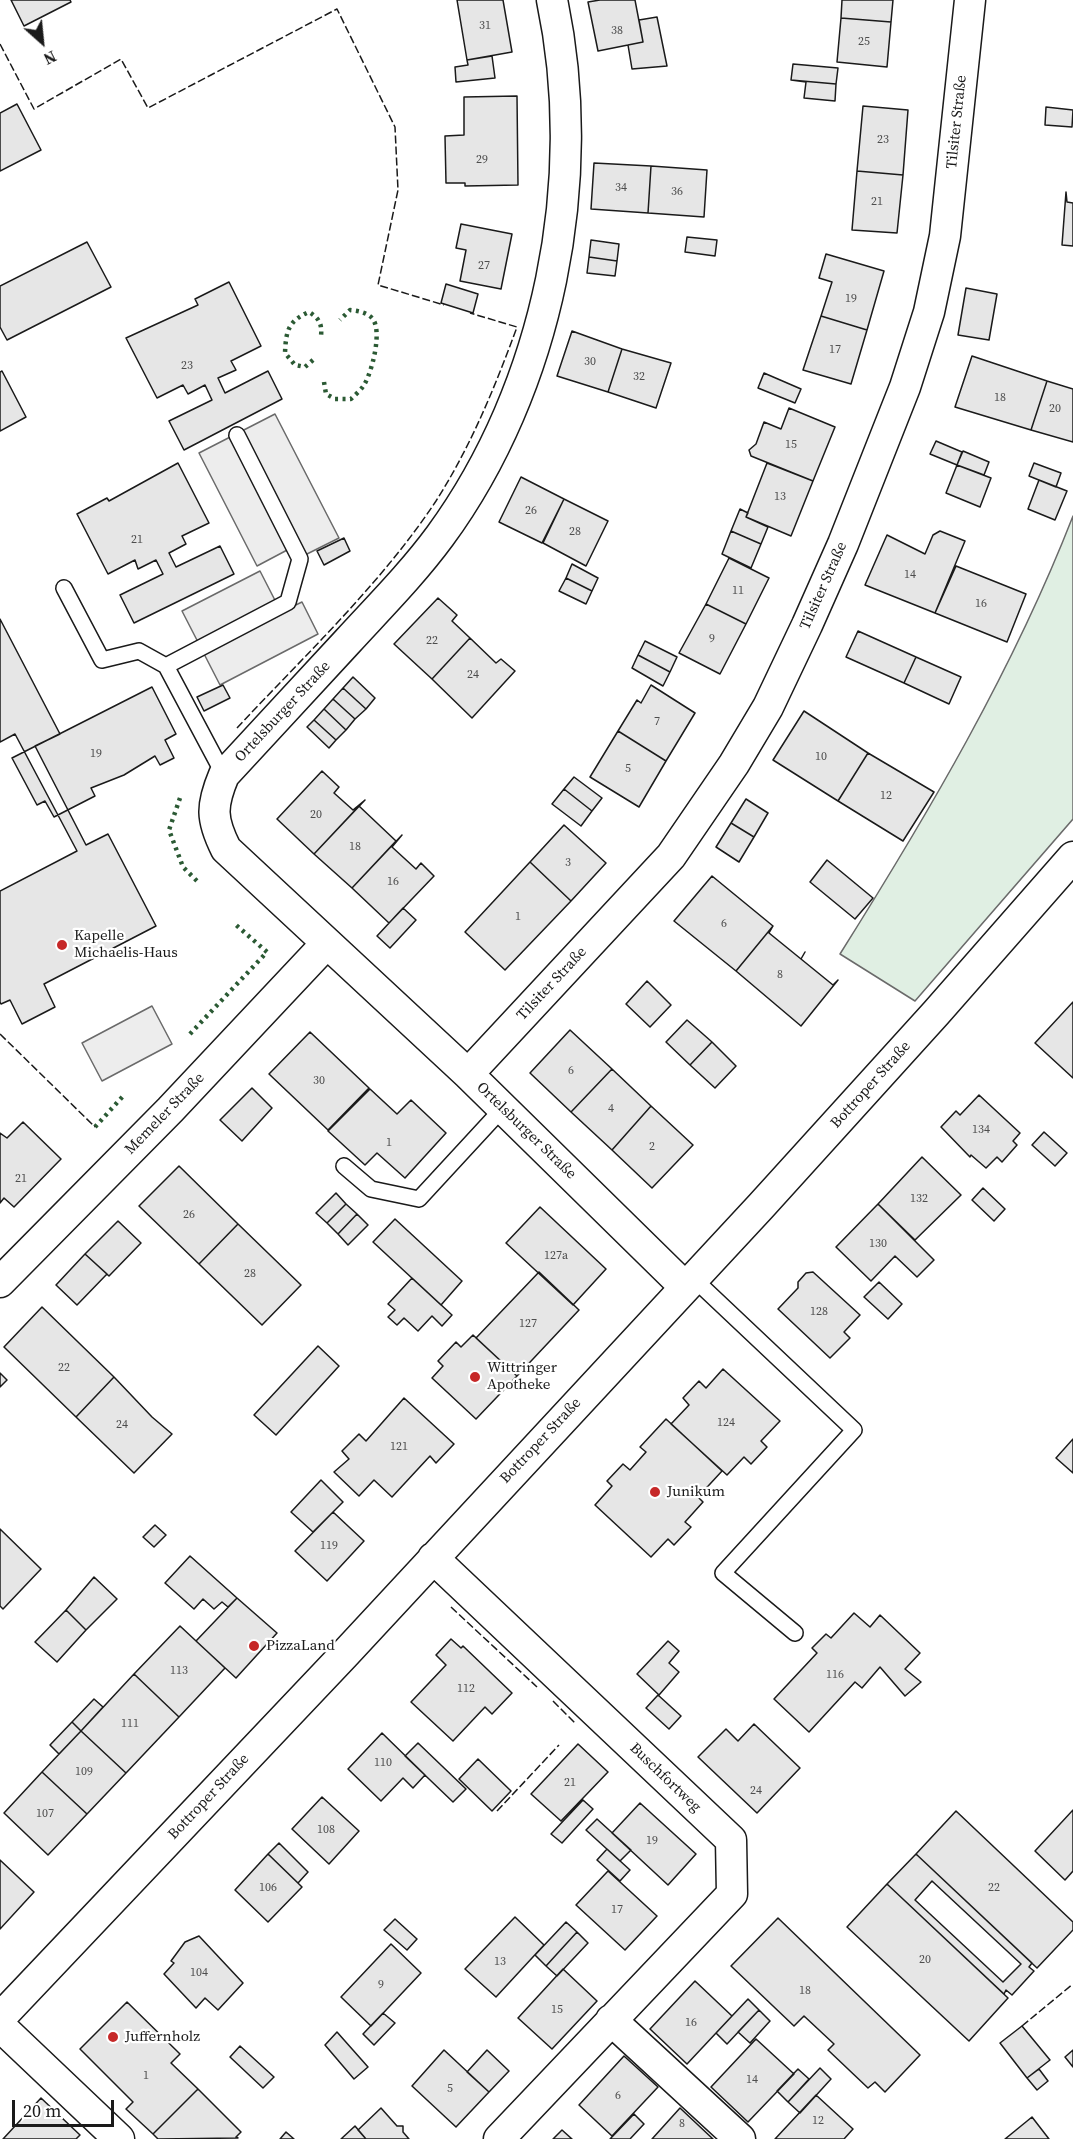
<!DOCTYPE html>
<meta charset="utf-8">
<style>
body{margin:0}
#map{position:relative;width:1073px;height:2139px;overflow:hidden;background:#fff;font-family:"Source Serif 4",serif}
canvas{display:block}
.north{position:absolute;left:12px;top:12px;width:60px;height:60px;-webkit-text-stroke:4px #fff;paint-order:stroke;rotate:153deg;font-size:16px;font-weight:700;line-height:24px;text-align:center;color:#1a1a1a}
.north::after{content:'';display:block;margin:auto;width:21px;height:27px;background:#1a1a1a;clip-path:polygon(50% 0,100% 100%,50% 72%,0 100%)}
.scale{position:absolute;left:12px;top:2100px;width:102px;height:27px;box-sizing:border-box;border:3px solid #1a1a1a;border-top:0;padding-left:8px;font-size:18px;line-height:21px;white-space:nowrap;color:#1a1a1a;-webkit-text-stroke:4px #fff;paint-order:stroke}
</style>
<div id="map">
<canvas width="1073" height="2139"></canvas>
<div class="north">N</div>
<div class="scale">20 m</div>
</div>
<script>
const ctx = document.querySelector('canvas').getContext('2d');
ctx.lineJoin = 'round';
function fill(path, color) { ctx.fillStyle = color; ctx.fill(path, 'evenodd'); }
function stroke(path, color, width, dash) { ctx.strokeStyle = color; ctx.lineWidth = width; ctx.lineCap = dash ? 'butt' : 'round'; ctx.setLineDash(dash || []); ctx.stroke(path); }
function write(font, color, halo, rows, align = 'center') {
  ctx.font = font + ' "Source Serif 4",serif'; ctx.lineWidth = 4.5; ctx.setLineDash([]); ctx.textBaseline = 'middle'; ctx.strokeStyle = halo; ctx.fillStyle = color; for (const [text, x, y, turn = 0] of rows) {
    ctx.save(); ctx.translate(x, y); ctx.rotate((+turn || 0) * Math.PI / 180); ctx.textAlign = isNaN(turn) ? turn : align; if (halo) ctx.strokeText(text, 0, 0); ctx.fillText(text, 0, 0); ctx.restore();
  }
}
const green = new Path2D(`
 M1073,516V819L915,1001L840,954C928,814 1013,670 1073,516Z`);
const parking = new Path2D(`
 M275,414L339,538L297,559L291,548L257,566L199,453Z
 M260,571L281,612L302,602L318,634L220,685L182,611Z
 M152,1006L172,1044L102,1081L82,1043Z`);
const building = new Path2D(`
 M11,0H70L71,2L24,26Z
 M457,0H503L512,52L467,60Z
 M600,0H635L643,42L598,51L588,2Z
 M842,0H893L891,22L841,18Z
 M657,17L667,66L632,69L628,45L643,42L639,20Z
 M841,18L891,22L887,67L837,62Z
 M492,56L495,78L456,82L455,67L468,65L467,60Z
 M793,64L838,68L836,84L791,80Z
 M791,80L836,84L835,101L804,98L806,82Z
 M517,96L518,185L465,186V183H446L445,136L464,135V97Z
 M17,104L41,150L0,171V113Z
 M863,106L908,110L903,175L857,171Z
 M1046,107L1073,110L1072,127L1045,125Z
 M594,163L651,166L648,213L591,209Z
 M651,166L707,170L704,217L648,213Z
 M857,171L903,175L897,233L852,230Z
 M1066,192L1067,202L1073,203V246L1062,245Z
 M461,224L512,234L501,289L460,281L466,250L456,248Z
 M687,237L717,240L715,256L685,252Z
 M591,240L619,244L617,261L589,257Z
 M87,242L111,287L7,340L0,327V286Z
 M826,254L884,271L867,330L821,316L832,282L819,278Z
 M589,257L617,261L615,276L587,273Z
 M229,282L261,346L231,361L236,370L218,378L225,393L268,371L282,399L184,450L169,421L212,400L205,385L188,394L183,385L157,398L126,338L198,305L195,299Z
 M446,284L478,294L473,313L441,303Z
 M966,288L997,294L989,340L958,335Z
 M821,316L867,330L851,384L803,370Z
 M572,331L622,349L608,392L557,376Z
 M622,349L671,363L656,408L608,392Z
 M972,356L1047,381L1031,430L955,407Z
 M2,371L26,417L0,431V372Z
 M764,373L801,389L795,403L758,388Z
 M1047,381L1073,389V442L1031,430Z
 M789,408L835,427L813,481L751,456L749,450L756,444L764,422L781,429Z
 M936,441L962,452L957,465L930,454Z
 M963,451L989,462L984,475L957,465Z
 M178,463L209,523L182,536L186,544L169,553L176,567L220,546L234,574L134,623L120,595L163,574L156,560L138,569L135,560L108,574L77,514L107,498L109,501Z
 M767,463L813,481L791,536L746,517Z
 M1034,463L1061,473L1056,487L1029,476Z
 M957,465L991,478L980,507L946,493Z
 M521,477L564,499L542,543L499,522Z
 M1039,480L1067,491L1055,520L1028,509Z
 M564,499L608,521L586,566L543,543Z
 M740,509L748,513L746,517L768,527L761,544L731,531Z
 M731,531L761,544L751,568L722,554Z
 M940,531L965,541L935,613L865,585L887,535L925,554L933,535Z
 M344,538L350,551L324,565L317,551Z
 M729,558L769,578L746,624L706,604Z
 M572,564L598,578L592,591L566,578Z
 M956,566L1026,594L1007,642L935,613Z
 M566,578L592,591L586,604L559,591Z
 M438,598L457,615L452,621L470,638L432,679L394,644Z
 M706,604L746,624L720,674L679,653Z
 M0,619L60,734L35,746L86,845L108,834L156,926L44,984L55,1007L22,1024L10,1000L1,1004L0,1002V891L77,851L15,734L0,742Z
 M858,631L916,657L904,683L846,657Z
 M470,638L496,663L501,659L515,671L472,718L432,679Z
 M645,641L677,657L670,672L638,655Z
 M638,655L670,672L663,686L632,668Z
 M916,657L961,677L949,704L904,683Z
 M353,677L375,698L366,709L343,688Z
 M223,685L230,698L204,711L197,697Z
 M651,685L695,713L666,761L618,731L637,700L641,703Z
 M152,687L176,734L165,740L174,758L160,765L155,756L124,775L91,788L95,796L54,817L45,801L37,805L12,758Z
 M343,688L366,709L355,719L333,699Z
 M333,699L355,719L346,730L324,709Z
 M324,709L346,730L336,740L314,720Z
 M804,711L868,753L838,801L773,760Z
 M314,720L336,740L329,748L307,727Z
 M618,731L666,761L639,807L590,777Z
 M868,753L934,792L903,841L838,801Z
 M322,771L339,787L334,793L353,810L365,800L314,854L277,819Z
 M574,777L602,798L592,811L564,789Z
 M564,789L592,811L581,826L552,804Z
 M746,799L768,813L754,837L731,823Z
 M359,806L396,841L352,888L314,854Z
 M731,823L754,837L739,862L716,847Z
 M564,825L606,863L571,901L530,862Z
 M402,835L392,847L416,869L421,863L434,876L389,923L352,888Z
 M827,860L873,898L855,919L810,882Z
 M530,862L571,901L505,970L465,932Z
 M712,876L773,926L736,971L674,921Z
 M403,908L416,920L390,948L377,936Z
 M773,926L769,933L801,959L805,952L801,959L833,985L838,980L801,1026L736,971Z
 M647,981L671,1005L650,1027L626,1004Z
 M1073,1002V1078L1035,1043Z
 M687,1020L712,1042L690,1065L666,1042Z
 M570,1030L612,1069L571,1112L530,1073Z
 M310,1032L369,1088L328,1130L269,1074Z
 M712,1042L736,1066L715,1088L690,1065Z
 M612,1069L651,1106L612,1150L571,1112Z
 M252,1088L272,1108L242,1141L220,1120Z
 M370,1089L397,1114L411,1100L446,1133L405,1178L377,1153L365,1165L328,1131Z
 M979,1095L1020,1133L1013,1141L1017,1145L1002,1162L997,1157L986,1168L971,1155L970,1157L941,1127L956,1111L960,1115Z
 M651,1106L693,1145L652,1188L612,1150Z
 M23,1122L61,1159L14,1207L4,1198L0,1203V1133L7,1138Z
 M1044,1132L1067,1153L1055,1166L1032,1145Z
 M922,1157L961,1195L915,1240L878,1204Z
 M179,1166L238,1224L199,1264L139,1206Z
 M983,1188L1005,1209L994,1221L972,1200Z
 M336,1193L346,1204L327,1223L316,1213Z
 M346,1204L357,1214L338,1234L327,1223Z
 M878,1204L934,1260L917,1277L895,1256L871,1281L836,1247Z
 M540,1207L606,1269L573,1305L506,1243Z
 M357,1214L368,1225L348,1245L338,1234Z
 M395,1219L462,1281L441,1305L373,1242Z
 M118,1221L141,1243L109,1276L85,1254Z
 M238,1224L301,1285L262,1325L199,1264Z
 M85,1254L107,1274L77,1305L56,1285Z
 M539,1272L579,1310L517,1376L476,1338Z
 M813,1272L860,1315L844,1332L850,1338L830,1358L778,1309L798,1288V1282L806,1273Z
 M412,1278L452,1315L442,1326L432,1316L418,1331L404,1318L397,1325L388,1317L395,1310L388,1304Z
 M879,1282L902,1304L888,1319L864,1297Z
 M42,1307L114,1377L76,1417L4,1347Z
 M473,1335L517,1376L476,1419L432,1378L443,1366L438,1361L456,1342L461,1347Z
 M318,1346L339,1366L276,1435L254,1415Z
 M723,1369L780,1421L761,1441L767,1447L751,1464L744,1457L727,1475L671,1424L689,1405L683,1398L699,1381L706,1388Z
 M0,1373L7,1380L0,1387Z
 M114,1377L152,1417L172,1434L134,1473L76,1417Z
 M404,1398L454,1444L436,1463L430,1456L392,1497L374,1480L359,1496L334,1472L349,1459L342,1451L359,1434L366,1441Z
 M666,1419L722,1471L698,1497L703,1502L685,1522L691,1527L674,1545L668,1539L651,1557L595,1505L612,1486L607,1481L623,1464L630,1470L646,1452L640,1447Z
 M1073,1439V1473L1056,1458Z
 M321,1480L343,1502L313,1532L291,1512Z
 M333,1512L364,1541L327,1581L295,1551Z
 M155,1525L166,1535L154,1547L143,1537Z
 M0,1529L41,1569L3,1609L0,1606Z
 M190,1556L237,1598L228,1607L222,1602L214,1609L203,1599L194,1609L165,1583Z
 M94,1577L117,1599L86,1630L66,1610Z
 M237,1598L277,1633L236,1678L196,1641Z
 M66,1610L86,1630L57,1662L35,1642Z
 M854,1613L870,1627L880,1615L920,1653L905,1669L921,1682L905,1696L880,1667L862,1688L855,1682L809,1732L774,1699L817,1653L812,1648L826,1634L831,1638Z
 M180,1626L225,1668L179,1717L134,1674Z
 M451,1639L461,1648L463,1646L512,1693L492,1714L485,1707L453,1741L411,1702L446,1665L436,1655Z
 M668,1641L679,1651L669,1663L679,1672L659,1695L637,1674Z
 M134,1674L179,1717L126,1773L81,1731Z
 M658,1695L681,1716L669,1729L646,1708Z
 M94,1699L103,1707L81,1731L72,1722Z
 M72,1722L81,1731L59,1754L50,1745Z
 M754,1724L800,1768L757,1813L698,1757L726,1729L738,1741Z
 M81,1731L126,1773L87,1814L42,1772Z
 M382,1733L425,1775L413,1788L403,1778L381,1801L348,1769Z
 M418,1743L466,1789L453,1802L405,1756Z
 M578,1744L608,1772L561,1821L531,1794Z
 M478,1759L511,1791L492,1811L459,1779Z
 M42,1772L87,1814L48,1855L4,1813Z
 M322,1797L359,1831L329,1864L292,1829Z
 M583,1800L593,1809L562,1843L551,1834Z
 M640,1803L696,1854L668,1885L612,1833Z
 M1073,1810V1871L1065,1880L1035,1851Z
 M956,1811L1073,1922V1930L1037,1968L916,1854Z
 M597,1819L631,1850L620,1861L586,1830Z
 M279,1843L308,1872L298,1883L268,1854Z
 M607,1849L630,1870L620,1881L597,1860Z
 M268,1854L302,1887L268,1922L235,1890Z
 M916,1854L1032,1963L1029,1967L1034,1971L1012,1995L1006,1990L1004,1994L887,1884ZM932,1881L1021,1964L1003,1982L915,1900Z
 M0,1860L34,1892L0,1929Z
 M608,1871L657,1916L625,1950L576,1905Z
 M887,1884L1008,1998L969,2041L847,1927Z
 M515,1917L544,1945L496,1997L465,1969Z
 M778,1918L920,2055L885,2092L875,2082L868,2088L828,2050L834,2044L804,2016L794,2026L731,1966Z
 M395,1919L417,1939L407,1950L384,1930Z
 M566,1922L577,1932L546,1966L535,1955Z
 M577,1932L588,1943L557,1976L546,1966Z
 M199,1936L243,1983L218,2010L205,1998L196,2008L164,1974L174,1963L171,1961L185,1942Z
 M391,1944L421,1973L371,2026L341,1997Z
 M563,1969L597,2001L552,2049L518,2018Z
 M695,1981L732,2016L687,2064L650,2029Z
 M748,1999L759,2010L727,2044L716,2033Z
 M127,2002L180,2054L171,2063L198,2089L153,2134L126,2109L133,2102L80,2049Z
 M759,2010L770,2021L750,2043L738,2032Z
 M383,2013L395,2023L374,2045L363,2034Z
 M1022,2026L1050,2060L1027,2078L1000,2043Z
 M337,2032L368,2067L354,2079L325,2045Z
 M756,2039L794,2074L748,2122L711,2087Z
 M240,2046L274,2077L263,2088L230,2057Z
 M444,2050L489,2092L456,2127L412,2086Z
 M487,2050L509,2071L489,2092L467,2072Z
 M1073,2050V2067L1065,2057Z
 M624,2056L658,2087L612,2136L579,2105Z
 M820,2068L831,2079L800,2113L788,2102Z
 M798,2069L809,2079L788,2102L777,2091Z
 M1039,2069L1048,2081L1037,2090L1027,2078Z
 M198,2089L241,2132L236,2137L238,2138L158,2139L153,2134Z
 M816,2095L853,2129L844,2139H775Z
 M41,2098L80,2135L76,2139H3Z
 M381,2108L397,2126H403V2132L409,2139H366L358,2130Z
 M680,2108L713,2139H652Z
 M634,2114L644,2124L630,2139H610Z
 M1032,2117L1049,2139H1005Z
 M355,2126L366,2139H341Z
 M562,2130L572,2139H553Z
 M286,2132L294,2139H280Z`);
const lane = new Path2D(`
 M64,588L102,660L139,651L166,666L224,775
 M166,666L288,602L300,559L237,435
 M344,1166L371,1189L419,1199L503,1108
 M693,1278L854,1430L723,1573L795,1633`);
const street = new Path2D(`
 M552,0C590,180 549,387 440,536C412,574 379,607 347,642C306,686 265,731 224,775C211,806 211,819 226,849L468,1074L685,1287
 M468,1074L671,856L734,764L768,707L807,625L843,544L905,387L929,312L945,236L970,0
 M0,1282L170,1110L327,943
 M433,1558L731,1840L732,1894L499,2139
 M0,2018L345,1654L761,1206L936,1013L1073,857
 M611,2020L740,2139
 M0,2026L119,2139`);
const hedge = new Path2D(`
 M313,360L305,367L295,365L285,353C286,331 288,321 309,312C320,319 322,324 321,337
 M324,382L326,394L335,399H351C355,395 361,390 364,385C372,372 383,330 372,318C366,312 358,311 350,310L340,320
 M180,798L169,830L183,867L198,882
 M190,1034L267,952L236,925
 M95,1127L125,1094`);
const fence = new Path2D(`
 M0,44L34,109L121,59L148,108L337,9L395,127L398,190L378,285L444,305
 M237,728C305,655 381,584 436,501C471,446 495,387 517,327L470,313
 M0,1034L95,1127
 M451,1607L537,1687
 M553,1701L575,1723
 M497,1811L559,1745
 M1022,2026L1073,1984`);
const markers = [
 [62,945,6,"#c62828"],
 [475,1377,6,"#c62828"],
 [655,1492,6,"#c62828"],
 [254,1646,6,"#c62828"],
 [113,2037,6,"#c62828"]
];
const numberNames = [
 ["31",485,26],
 ["38",617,31],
 ["25",864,42],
 ["23",883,140],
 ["29",482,160],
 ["34",621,188],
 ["36",677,192],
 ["21",877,202],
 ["27",484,266],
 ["19",851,299],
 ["17",835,350],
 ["30",590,362],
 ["23",187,366],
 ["32",639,377],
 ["18",1000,398],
 ["20",1055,409],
 ["15",791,445],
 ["13",780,497],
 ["26",531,511],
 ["28",575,532],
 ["21",137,540],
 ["14",910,575],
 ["11",738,591],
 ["16",981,604],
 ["9",712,639],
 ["22",432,641],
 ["24",473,675],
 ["7",657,722],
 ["19",96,754],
 ["10",821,757],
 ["5",628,769],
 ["12",886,796],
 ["20",316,815],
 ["18",355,847],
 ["3",568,863],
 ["16",393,882],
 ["1",518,917],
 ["6",724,924],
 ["8",780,975],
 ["6",571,1071],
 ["30",319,1081],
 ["4",611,1109],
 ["134",981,1130],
 ["1",389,1143],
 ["2",652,1147],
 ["21",21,1179],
 ["132",919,1199],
 ["26",189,1215],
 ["130",878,1244],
 ["127a",556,1256],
 ["28",250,1274],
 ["128",819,1312],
 ["127",528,1324],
 ["22",64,1368],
 ["124",726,1423],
 ["24",122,1425],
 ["121",399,1447],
 ["119",329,1546],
 ["113",179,1671],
 ["116",835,1675],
 ["112",466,1689],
 ["111",130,1724],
 ["110",383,1763],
 ["109",84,1772],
 ["21",570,1783],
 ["24",756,1791],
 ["107",45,1814],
 ["108",326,1830],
 ["19",652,1841],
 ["106",268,1888],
 ["22",994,1888],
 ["17",617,1910],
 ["20",925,1960],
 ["13",500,1962],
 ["104",199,1973],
 ["9",381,1985],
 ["18",805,1991],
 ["15",557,2010],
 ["16",691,2023],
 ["1",146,2076],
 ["14",752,2080],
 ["5",450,2089],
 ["6",618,2096],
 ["12",818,2121],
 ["8",682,2124]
];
const streetNames = [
 ["Tilsiter Straße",957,122,-84],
 ["Tilsiter Straße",824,586,-66],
 ["Ortelsburger Straße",283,712,-47],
 ["Tilsiter Straße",552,984,-47],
 ["Bottroper Straße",871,1085,-48],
 ["Memeler Straße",165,1114,-46],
 ["Ortelsburger Straße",526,1131,44],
 ["Bottroper Straße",541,1441,-47],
 ["Buschfortweg",665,1778,44],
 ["Bottroper Straße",209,1797,-47]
];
const poiNames = [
 ["Kapelle",74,936],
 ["Michaelis-Haus",74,953],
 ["Wittringer",487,1368],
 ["Apotheke",487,1385],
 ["Junikum",667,1492],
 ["PizzaLand",266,1646],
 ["Juffernholz",125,2037]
];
fill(green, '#e0efe3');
stroke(green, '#6a6a6a', 1.5);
fill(parking, '#ededed');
stroke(parking, '#6a6a6a', 1.5);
fill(building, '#e6e6e6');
stroke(building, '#1a1a1a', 1.5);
stroke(lane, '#1a1a1a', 18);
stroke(street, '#1a1a1a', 33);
stroke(lane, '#fff', 15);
stroke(street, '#fff', 30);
stroke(hedge, '#2b5a34', 4.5, [3, 4.5]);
stroke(fence, '#1a1a1a', 1.5, [8, 3]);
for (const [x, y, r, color] of markers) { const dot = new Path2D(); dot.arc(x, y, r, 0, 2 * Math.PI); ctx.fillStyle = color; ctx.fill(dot); stroke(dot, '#fff', 2); }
write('12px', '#4d4d4d', null, numberNames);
write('15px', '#1a1a1a', '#fff', streetNames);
write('15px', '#1a1a1a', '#fff', poiNames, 'left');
</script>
